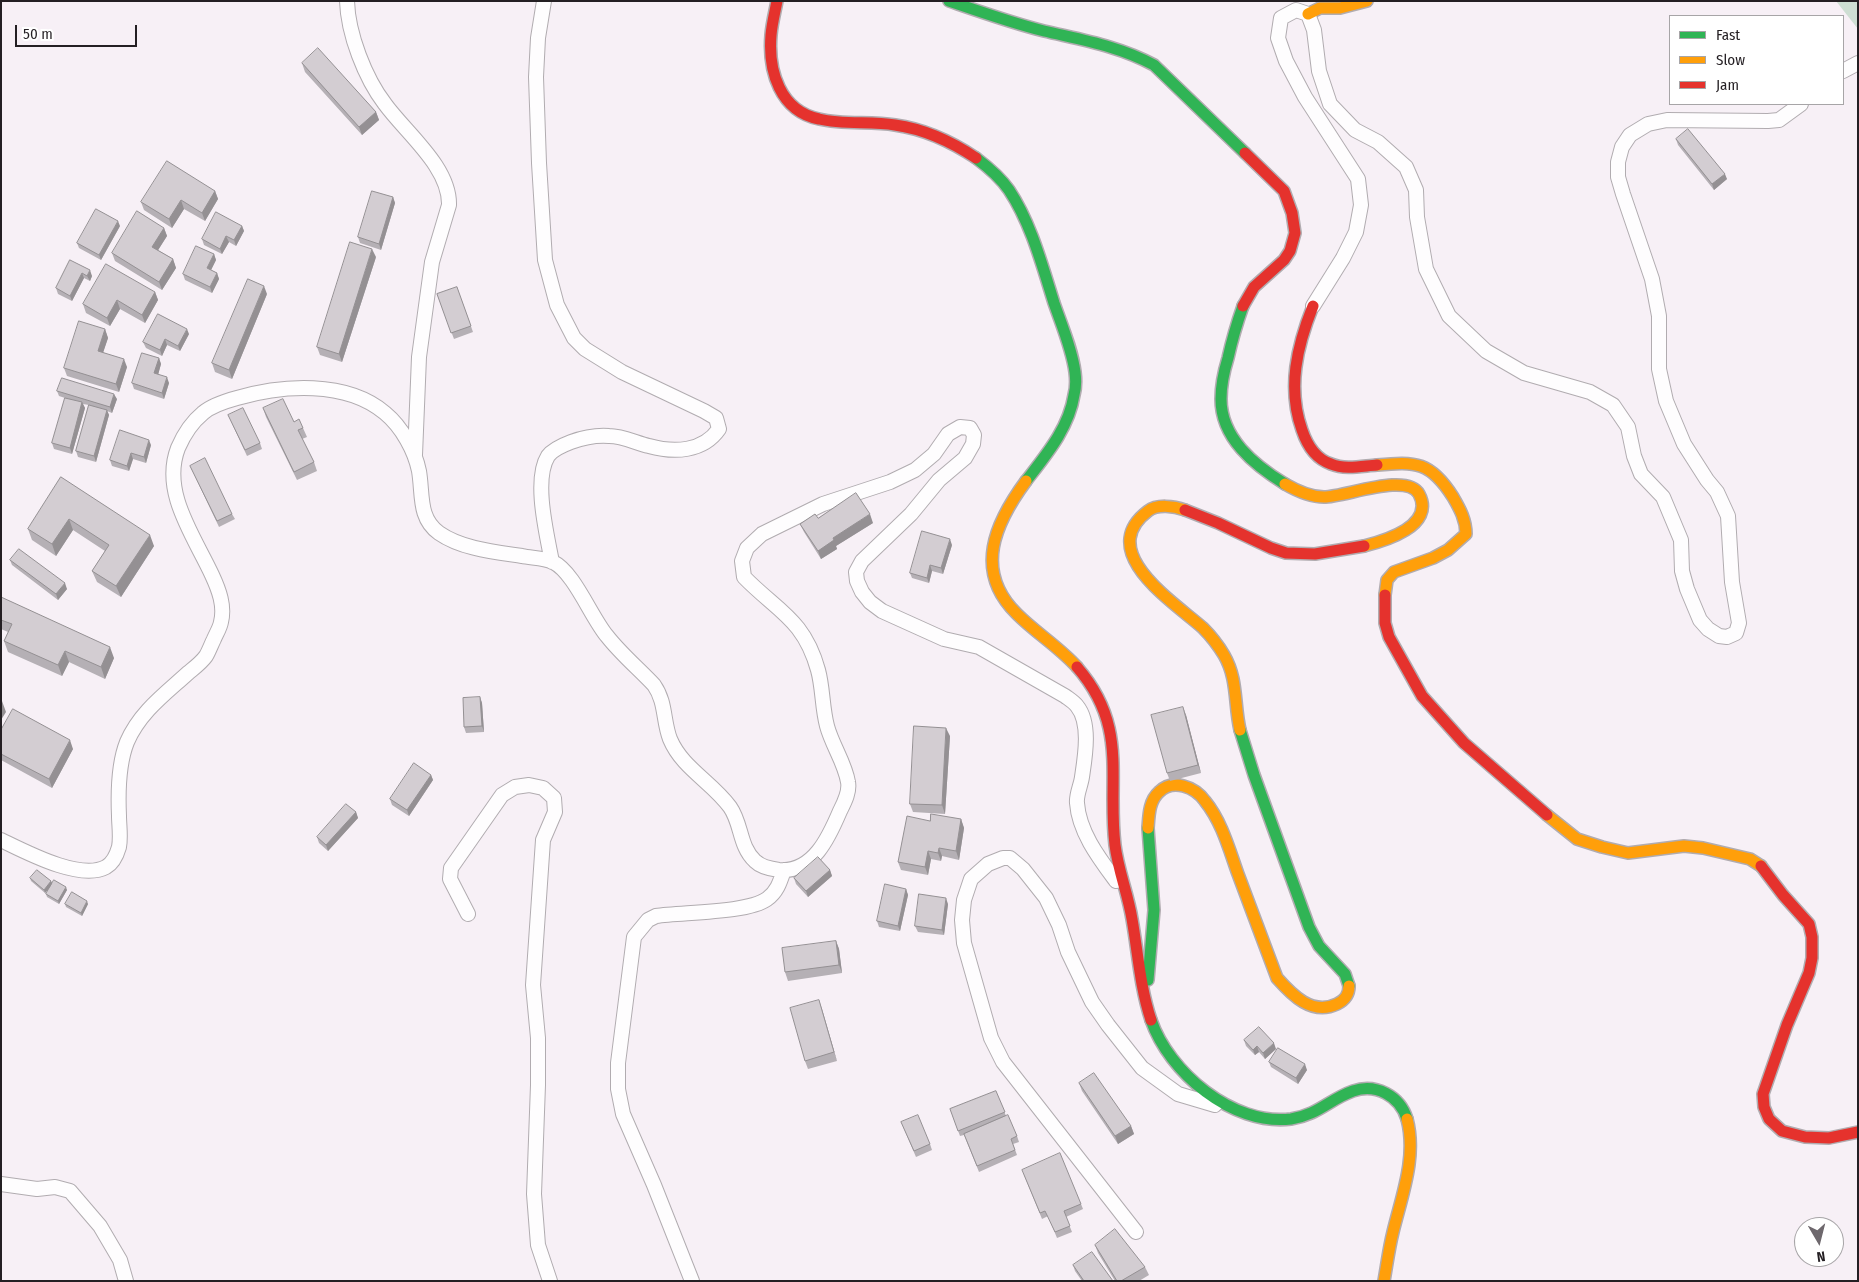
<!DOCTYPE html>
<style>
body{margin:0}
#map{position:relative;width:1859px;height:1282px;overflow:hidden;background:#f7f0f6;font-family:"Fira Sans Condensed",sans-serif}
canvas{display:block}
.frame{position:absolute;inset:0;border:2px solid #241f23;pointer-events:none}
.legend{position:absolute;left:1669px;top:15px;width:175px;height:90px;box-sizing:border-box;background:#fff;border:1px solid #a7a5a7;margin:0;padding:6px 9px;list-style:none;font-size:15px;color:#241f23}
.legend li{display:flex;align-items:center;gap:10px;height:25px}
.legend b{width:25px;border:1px solid #a7a5a7}
.north{position:absolute;left:1794px;top:1217px;width:50px;height:50px;box-sizing:border-box;background:#fff;border:1px solid #a7a5a7;border-radius:50%;rotate:172deg;font-size:14px;font-weight:700;line-height:20px;text-align:center;color:#241f23}
.north::after{content:'';display:block;margin:auto;width:18px;height:22px;background:#6e686d;clip-path:polygon(50% 0,100% 100%,50% 72%,0 100%)}
.scale{position:absolute;left:15px;top:25px;width:122px;height:22px;box-sizing:border-box;border:2px solid #241f23;border-top:0;padding-left:6px;font-size:15px;line-height:18px;white-space:nowrap;color:#241f23;-webkit-text-stroke:4px #fff;paint-order:stroke}
</style>
<div id="map">
<canvas width="1859" height="1282"></canvas>
<div class="frame"></div>
<ul class="legend">
<li><b style="height:6px;background:#30b455"></b>Fast</li>
<li><b style="height:6px;background:#ff9f0a"></b>Slow</li>
<li><b style="height:6px;background:#e5322d"></b>Jam</li>
</ul>
<div class="north">N</div>
<div class="scale">50 m</div>
</div>
<script>
const ctx = document.querySelector('canvas').getContext('2d');
ctx.lineJoin = 'round';
function fill(path, color) { ctx.fillStyle = color; ctx.fill(path, 'evenodd'); }
function stroke(path, color, width, dash) { ctx.strokeStyle = color; ctx.lineWidth = width; ctx.lineCap = dash ? 'butt' : 'round'; ctx.setLineDash(dash || []); ctx.stroke(path); }
const green = new Path2D(`
 M1836,1H1858V29Z`);
const street = new Path2D(`
 M347,1C348,34 365,78 385,104C406,133 450,167 449,205L432,262L419,357L415,455
 M544,1L538,38L536,77L539,163L545,260L557,305L574,338L585,349L622,372L704,411L716,418L719,429C703,452 674,453 649,446C636,443 623,436 609,436C596,435 582,438 571,442C563,445 553,449 548,456C533,480 547,535 552,562
 M1843,71L1858,63
 M1313,306L1343,258L1356,232L1361,205L1358,179L1305,97L1286,61L1278,38L1281,18L1296,10L1308,14L1314,30L1319,71L1330,104L1355,130L1378,142L1406,167L1416,190L1417,217L1426,269L1449,316L1486,351L1524,373L1590,392L1613,405L1628,427L1634,456L1641,474L1663,497L1681,540L1682,571L1687,589L1700,620L1708,629L1719,636L1727,637L1736,633L1739,623L1732,582L1728,516L1717,492L1707,480L1684,444L1666,401L1659,369V316L1652,279L1623,194L1618,177V162L1622,147L1630,135L1648,124L1667,120L1768,121L1779,120L1801,104
 M1,840C26,852 80,881 106,867C113,863 117,854 119,847C121,837 119,825 119,816C118,794 119,762 127,742C140,712 165,694 188,673C194,668 201,663 206,656C209,651 211,645 214,639C216,634 220,628 221,622C225,606 219,590 212,575C194,536 161,492 178,448C184,434 192,422 203,413C212,405 226,401 237,398C282,385 346,380 385,413C402,427 415,451 419,471C423,494 418,518 439,533C462,549 495,552 522,556C531,558 544,558 553,562C574,572 591,617 607,636C621,654 639,669 654,685C666,702 663,721 670,739C682,768 712,782 730,807C742,824 739,846 755,861C761,867 771,869 779,870C813,873 829,837 840,811C844,803 850,792 848,782C845,763 832,745 827,726C822,707 823,688 818,670C804,619 777,611 744,577L742,561L747,548L762,534L823,504L890,482L915,470L934,454L948,434L960,427L970,428L974,435L973,444L965,458L939,480L911,514L862,561L856,572L857,581L862,592L870,602L882,611L944,639L979,647L1065,696C1069,699 1074,702 1077,706C1091,723 1085,757 1082,777C1081,785 1076,795 1077,803C1079,832 1099,858 1116,881
 M468,914L450,879L451,868L502,795L515,787L529,785L543,788L554,798L555,812L543,840L533,985L538,1038V1085L534,1194L538,1245L550,1281
 M1,1184L37,1189L55,1187L70,1191L100,1226L120,1260L126,1281
 M1136,1232L1003,1062L991,1038L964,943L962,920L964,900L971,879L988,864L1003,858H1010L1023,869L1046,898L1059,925L1068,952L1092,1002L1108,1025L1142,1068L1178,1094L1215,1105
 M692,1281L654,1185L623,1114L618,1089V1063L634,937L648,920L656,916C682,912 748,913 767,899C777,892 780,882 784,870`);
const fast = new Path2D(`
 M949,1C981,12 1012,23 1044,31C1082,40 1119,46 1154,65L1245,153
 M976,158C988,167 1000,177 1009,190C1031,223 1042,265 1054,303C1062,326 1072,349 1075,372C1076,380 1076,388 1074,395C1069,428 1046,455 1026,481
 M1243,306C1237,323 1232,340 1228,358C1224,371 1221,385 1221,399C1221,438 1254,465 1285,484
 M1240,730L1254,775L1309,927L1319,946L1345,974L1349,986
 M1148,980L1154,910L1148,828
 M1151,1020C1169,1072 1232,1126 1291,1119C1318,1115 1330,1099 1353,1091C1376,1083 1400,1096 1407,1119`);
const slow = new Path2D(`
 M1308,14L1320,8H1340L1367,1
 M1377,465C1416,461 1431,462 1453,497C1460,509 1466,520 1466,534L1448,550L1433,558L1394,572L1387,580L1385,595
 M1026,481C995,523 973,571 1017,614C1036,633 1059,647 1077,667
 M1285,484C1297,491 1310,497 1324,497C1345,497 1407,472 1419,494C1436,526 1384,541 1364,546
 M1185,510C1174,506 1157,504 1148,511C1094,552 1175,603 1203,628C1211,636 1218,645 1224,655C1238,679 1234,704 1240,730
 M1547,815L1577,839L1602,847L1628,853L1684,846L1703,848L1750,859L1761,866
 M1148,828C1149,815 1149,801 1159,792C1173,778 1195,787 1205,801C1222,822 1229,849 1238,874C1251,909 1264,943 1277,978C1292,995 1312,1016 1337,1004C1345,1000 1349,995 1349,986
 M1384,1281C1387,1264 1389,1248 1393,1232C1402,1195 1417,1157 1407,1119`);
const jam = new Path2D(`
 M777,1C775,12 772,23 771,35C768,71 780,111 819,119C844,125 870,121 895,125C924,129 952,142 976,158
 M1243,306L1254,287L1284,260L1290,251L1295,233L1292,213L1284,191L1245,153
 M1313,306C1297,346 1287,388 1302,430C1307,445 1316,459 1331,464C1345,470 1362,466 1377,465
 M1185,510L1218,523L1271,548L1286,553L1315,554L1364,546
 M1385,595V623L1389,637L1422,696L1464,743L1547,815
 M1077,667C1129,727 1107,776 1115,845C1118,870 1128,894 1132,919C1138,953 1140,987 1151,1020
 M1761,866L1783,895L1809,924L1812,937V958L1809,973L1787,1025L1763,1094L1764,1107L1769,1119L1782,1131L1805,1137L1829,1138L1858,1132`);
const wall = new Path2D(`
 M302,63L376,112L379,120L362,135L305,72Z
 M1676,139L1727,179L1714,190L1678,145Z
 M215,191L218,199L205,221L184,209L172,228L144,210L141,202Z
 M393,197L395,203L381,250L360,243L358,237Z
 M120,226L101,260L79,248L77,243Z
 M242,226L244,231L236,246L229,242L222,254L204,245L202,239Z
 M164,228L167,236L158,250L173,259L176,268L162,290L115,261L112,253Z
 M214,254L216,260L211,270L217,273L219,279L212,293L185,280L183,274Z
 M376,257L342,362L320,355L317,347Z
 M70,260L92,276L90,281L84,278L72,301L58,294L56,288Z
 M457,287L473,332L454,339L437,294Z
 M155,292L158,300L145,323L120,309L110,326L86,313L83,304Z
 M267,294L232,379L215,372L212,363Z
 M105,329L108,338L103,352L127,367L119,392L67,376L64,368Z
 M189,334L180,351L167,345L162,356L146,348L143,342Z
 M159,358L161,364L158,374L169,383L164,399L134,389L132,383Z
 M57,391L117,399L112,413L107,411L109,415L96,462L78,457L76,451L89,405L83,404L85,408L72,454L54,449L52,443L65,398L59,396Z
 M263,408L294,422L303,428L307,437L302,439L314,462L317,471L297,480L266,417Z
 M228,415L260,443L262,449L247,456Z
 M151,445L146,463L133,459L129,471L112,466L110,460Z
 M190,466L232,514L235,519L219,527Z
 M61,477L154,546L121,597L97,582L92,571L105,551L73,530L56,556L32,540L28,529Z
 M818,518L873,523L836,546L837,549L821,559L804,532L800,524Z
 M952,545L943,574L932,571L929,583L912,578L910,573Z
 M10,560L67,589L58,600L12,565Z
 M1,597L114,658L105,679L69,662L62,676L8,652L4,641L8,632L1,629Z
 M480,697L482,703L484,732L466,733L464,727Z
 M1186,715L1201,773L1170,781L1167,773Z
 M1,730L73,749L52,788L1,760Z
 M950,736L945,814L913,812L910,804Z
 M431,775L433,780L409,816L392,805L390,799Z
 M356,812L358,818L328,851L319,843L317,837Z
 M961,819L964,828L959,860L942,856L941,861L931,859L928,875L901,870L898,862L930,821Z
 M830,870L832,876L808,897L796,884L794,878Z
 M30,878L52,883L67,890L59,904L47,897L46,894L50,887L45,893L31,881Z
 M906,889L908,895L900,931L879,927L877,921Z
 M65,904H88L82,916L66,907Z
 M948,904L944,935L918,932L915,926Z
 M836,941L839,949L842,973L788,981L785,972Z
 M819,1000L837,1061L808,1069L805,1061Z
 M1244,1040L1276,1049L1265,1059L1259,1052L1255,1055L1246,1046Z
 M1269,1062L1307,1070L1298,1084L1271,1067Z
 M1079,1083L1131,1126L1134,1134L1118,1144L1082,1091Z
 M996,1091L1006,1116L1017,1136L1019,1142L1013,1144L1017,1155L979,1172L964,1135L960,1136L950,1109Z
 M901,1122L930,1144L932,1150L916,1157Z
 M1024,1175L1081,1204L1083,1209L1066,1217L1072,1232L1057,1238L1048,1216L1042,1219Z
 M1095,1245L1145,1267L1149,1275L1139,1281H1115L1098,1253Z
 M1073,1265L1113,1281H1082L1075,1271Z`);
const shadedWall = new Path2D(`
 M376,112L379,120L362,135L359,127Z
 M1725,174L1727,179L1714,190L1712,184Z
 M215,191L218,199L205,221L202,213Z
 M393,197L395,203L381,250L379,244Z
 M181,200L184,209L172,228L169,219Z
 M118,221L120,226L101,260L99,255Z
 M242,226L244,231L236,246L234,240Z
 M164,228L167,236L155,255L152,247Z
 M226,236L229,242L222,254L220,249Z
 M372,249L376,257L342,362L339,354Z
 M214,254L216,260L209,274L207,268Z
 M173,259L176,268L162,290L159,282Z
 M90,270L92,276L90,281L87,276Z
 M82,273L84,278L72,301L70,296Z
 M217,273L219,279L212,293L210,287Z
 M264,286L267,294L232,379L229,370Z
 M155,292L158,300L145,323L142,315Z
 M117,300L120,309L110,326L107,318Z
 M105,329L108,338L101,359L98,351Z
 M187,329L189,334L180,351L178,346Z
 M165,339L167,345L162,356L160,350Z
 M159,358L161,364L157,379L154,373Z
 M124,359L127,367L119,392L116,384Z
 M167,377L169,383L164,399L162,393Z
 M114,394L117,399L112,413L110,407Z
 M82,402L85,408L72,454L70,448Z
 M107,410L109,415L96,462L94,456Z
 M149,440L151,445L146,463L144,457Z
 M131,453L133,459L129,471L127,466Z
 M870,514L873,523L836,546L837,549L821,559L818,551L833,538Z
 M69,519L73,530L56,556L52,544Z
 M150,535L154,546L121,597L116,586Z
 M950,539L952,545L943,574L941,568Z
 M930,565L932,571L929,583L927,578Z
 M65,583L67,589L58,600L56,594Z
 M110,647L114,658L105,679L101,667Z
 M65,651L69,662L62,676L58,665Z
 M480,697L482,703L484,732L482,726Z
 M1,701H2L6,712L1,720Z
 M1183,707L1186,715L1201,773L1198,765Z
 M946,728L950,736L945,814L942,805Z
 M70,740L73,749L52,788L49,779Z
 M431,775L433,780L409,816L407,810Z
 M356,812L358,818L328,851L326,845Z
 M961,819L964,828L959,860L956,851Z
 M939,848L942,856L941,861L938,853Z
 M928,851L931,859L928,875L925,867Z
 M830,870L832,876L808,897L806,891Z
 M51,881L53,884L45,893L44,890Z
 M66,887L67,890L59,904L58,901Z
 M906,889L908,895L900,931L898,926Z
 M946,898L948,904L944,935L942,930Z
 M87,901L88,904L82,916L81,913Z
 M836,941L839,949L842,973L839,965Z
 M819,1000L822,1009L837,1061L834,1052Z
 M1274,1043L1276,1049L1265,1059L1263,1053Z
 M1257,1046L1259,1052L1255,1055L1253,1050Z
 M1305,1064L1307,1070L1298,1084L1296,1078Z
 M1131,1126L1134,1134L1118,1144L1115,1136Z`);
const building = new Path2D(`
 M318,48L376,112L359,127L302,63Z
 M1688,129L1725,174L1712,184L1676,139Z
 M167,161L215,191L202,213L181,200L169,219L141,202Z
 M372,191L393,197L379,244L358,237Z
 M96,209L118,221L99,255L77,243Z
 M137,211L164,228L152,247L173,259L159,282L112,253Z
 M216,212L242,226L234,240L226,236L220,249L202,239Z
 M350,242L372,249L339,354L317,347Z
 M196,246L214,254L207,268L217,273L210,287L183,274Z
 M70,260L90,270L87,276L82,273L70,296L56,288Z
 M106,264L155,292L142,315L117,300L107,318L83,304Z
 M248,279L264,286L229,370L212,363Z
 M457,287L471,326L451,333L437,294Z
 M158,314L187,329L178,346L165,339L160,350L143,342Z
 M79,321L105,329L98,351L124,359L116,384L64,368Z
 M142,353L159,358L154,373L167,377L162,393L132,383Z
 M62,378L114,394L110,407L57,391Z
 M65,398L82,402L70,448L52,443Z
 M283,399L294,422L299,419L303,428L298,430L314,462L294,472L263,408Z
 M89,405L107,410L94,456L76,451Z
 M243,408L260,443L245,450L228,415Z
 M120,430L149,440L144,457L131,453L127,466L110,460Z
 M205,458L232,514L217,521L190,466Z
 M61,477L150,535L116,586L92,571L109,545L69,519L52,544L28,529Z
 M856,493L870,514L833,538L834,540L818,551L800,524L815,514L818,518Z
 M922,531L950,539L941,568L930,565L927,578L910,573Z
 M19,549L65,583L56,594L10,560Z
 M1,597L110,647L101,667L65,651L58,665L4,641L12,624L1,620Z
 M480,697L482,726L464,727L463,698Z
 M1183,707L1198,765L1167,773L1151,715Z
 M13,709L70,740L49,779L1,754V730Z
 M914,726L946,728L942,805L910,804Z
 M414,763L431,775L407,810L390,799Z
 M346,804L356,812L326,845L317,837Z
 M931,814L961,819L956,851L939,848L938,853L928,851L925,867L898,862L907,816L930,821Z
 M818,857L830,870L806,891L794,878Z
 M37,870L51,881L44,890L30,878Z
 M54,880L66,887L58,901L46,894Z
 M885,884L906,889L898,926L877,921Z
 M72,892L87,901L81,913L65,904Z
 M919,894L946,898L942,930L915,926Z
 M836,941L839,965L785,972L782,948Z
 M819,1000L834,1052L805,1061L790,1008Z
 M1259,1027L1274,1043L1263,1053L1257,1046L1253,1050L1244,1040Z
 M1278,1048L1305,1064L1296,1078L1269,1062Z
 M1094,1073L1131,1126L1115,1136L1079,1083Z
 M996,1091L1005,1112L958,1131L950,1109Z
 M918,1115L930,1144L914,1151L901,1122Z
 M1008,1115L1017,1136L1011,1139L1015,1150L977,1166L964,1134Z
 M1060,1153L1081,1204L1064,1211L1070,1226L1055,1232L1045,1211L1040,1213L1022,1170Z
 M1115,1229L1145,1267L1121,1281H1117L1095,1245Z
 M1092,1252L1113,1281H1084L1073,1265Z`);
fill(green, '#ceded3');
stroke(street, '#b1acb0', 16);
stroke(fast, '#b1acb0', 14);
stroke(slow, '#b1acb0', 14);
stroke(jam, '#b1acb0', 14);
stroke(street, '#fefdfe', 14);
stroke(fast, '#30b455', 11);
stroke(slow, '#ff9f0a', 11);
stroke(jam, '#e5322d', 11);
fill(wall, '#b5b0b5');
fill(shadedWall, '#949093');
fill(building, '#d3cdd2');
stroke(building, '#949093', 1);
</script>
